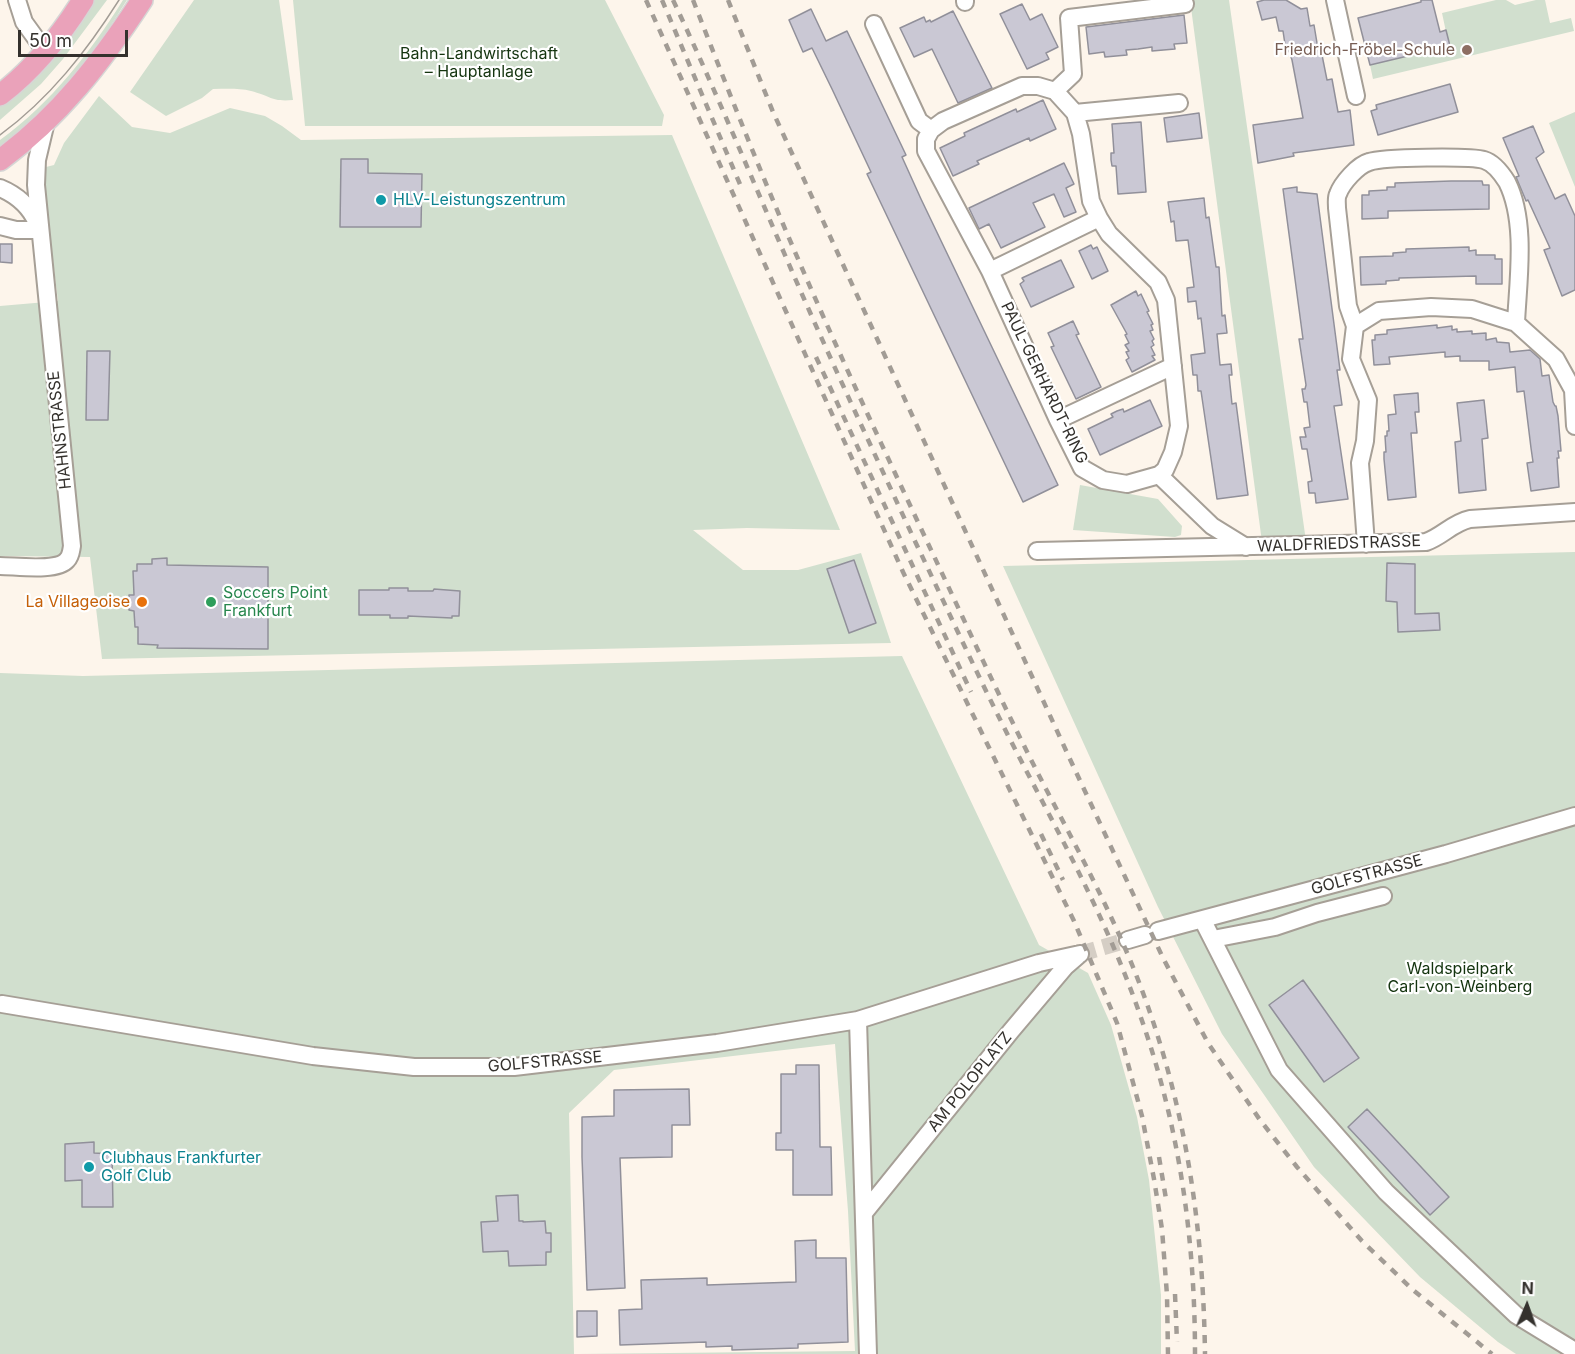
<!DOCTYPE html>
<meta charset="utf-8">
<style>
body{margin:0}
#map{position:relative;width:1575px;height:1354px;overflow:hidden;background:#fdf5eb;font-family:Inter,sans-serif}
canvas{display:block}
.north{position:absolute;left:1497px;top:1276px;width:60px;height:60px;-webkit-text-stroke:4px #fff;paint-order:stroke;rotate:2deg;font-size:16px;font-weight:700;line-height:24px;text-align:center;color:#34312d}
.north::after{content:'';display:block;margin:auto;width:21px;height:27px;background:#34312d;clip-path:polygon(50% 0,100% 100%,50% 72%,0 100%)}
.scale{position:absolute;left:18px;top:30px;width:110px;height:27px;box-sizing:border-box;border:3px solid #34312d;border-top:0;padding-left:8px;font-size:18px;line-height:21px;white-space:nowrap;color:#34312d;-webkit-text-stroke:4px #fff;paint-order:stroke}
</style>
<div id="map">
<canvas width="1575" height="1354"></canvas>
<div class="north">N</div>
<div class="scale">50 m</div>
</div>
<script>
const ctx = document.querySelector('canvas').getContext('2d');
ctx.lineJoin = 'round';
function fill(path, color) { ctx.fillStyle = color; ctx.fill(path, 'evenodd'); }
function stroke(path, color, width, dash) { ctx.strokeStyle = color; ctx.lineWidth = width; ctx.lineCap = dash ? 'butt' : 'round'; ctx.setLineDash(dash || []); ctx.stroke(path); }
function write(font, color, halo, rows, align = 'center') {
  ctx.font = font + ' Inter,sans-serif'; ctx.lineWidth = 4.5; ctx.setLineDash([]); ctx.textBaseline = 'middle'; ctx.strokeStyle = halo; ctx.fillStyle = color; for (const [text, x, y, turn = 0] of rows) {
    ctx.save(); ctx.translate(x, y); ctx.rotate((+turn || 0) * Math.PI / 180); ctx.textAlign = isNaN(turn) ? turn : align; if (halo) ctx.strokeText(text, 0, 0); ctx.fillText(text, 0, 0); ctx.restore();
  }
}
const green = new Path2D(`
 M93,0H107L63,59L41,84L0,120V104Z
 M123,0H127L102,39L73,76L63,93L0,151V140C51,103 90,53 123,0Z
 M194,0H279L293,100C271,102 271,96 251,91C239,88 226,89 213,89L202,98L166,116L130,92Z
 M293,0H605L664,115L662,126H305Z
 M1190,0H1229L1306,541L1262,542Z
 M1496,0H1506L1515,5L1536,0H1545L1550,23L1571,18L1574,31L1373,79L1370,65L1449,46L1442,13Z
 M99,96L132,127L170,133L230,108L265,116L282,126L301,140L672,135L840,530L747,528L693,530L743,570H798L861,553L891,643L102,659L90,557L0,556V306L58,301L45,197L46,167L54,165L64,143Z
 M1575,112V187L1549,123Z
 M1080,485L1158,499L1182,526L1181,535L1175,537L1073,530Z
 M1575,552V1354H1516L1498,1342L1420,1277L1314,1167L1222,1034L1158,907L1003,566Z
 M902,656L1039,945L1088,973L1111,1025L1137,1117L1149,1180L1161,1295V1354H577L855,1351L848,1211L835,1044L614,1070L569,1113L574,1354H0V673L83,676Z`);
const building = new Path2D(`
 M1264,0H1286L1301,9L1307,8L1310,26L1314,25L1319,55H1322L1327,80L1332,79L1338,112L1350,110L1354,145L1293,153L1294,156L1258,163L1253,125L1303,118L1292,60L1289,51H1286L1283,31H1279L1276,17L1262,20L1257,2Z
 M1421,0H1432L1440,32L1446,30L1450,46L1370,65L1358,18L1421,2Z
 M1022,4L1030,20L1042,14L1058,47L1046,53L1049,59L1027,69L1000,14Z
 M811,9L826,41L847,31L906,155L902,157L921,199L1058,485L1023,502L867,174L871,172L832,89L812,48L803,52L789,20Z
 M953,11L992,88L958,103L932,49L914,57L900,28L924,17L926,22L930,20L931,22Z
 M1184,15L1187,43L1174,44L1175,49L1152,51V47L1138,49L1126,50L1127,55L1105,57L1104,52L1089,54L1086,27Z
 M1450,84L1458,112L1378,135L1371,111L1377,109L1376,105Z
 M1043,100L1056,129L1030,141L1029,138L977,161L979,164L953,176L940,148L965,136L964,133L1016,109L1017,112Z
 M1199,113L1202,138L1167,142L1164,118Z
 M1141,122L1146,192L1118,194L1116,166H1112L1111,160V153H1114L1112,124Z
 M1533,126L1544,152L1536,158L1555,199L1565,194L1575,216V290L1562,296L1544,250L1550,248L1528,200L1526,201L1524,196L1516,177L1519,176L1503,138Z
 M341,159H368V173L422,174L421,227H340Z
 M1064,163L1074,184L1066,188L1076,212L1064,217L1054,194L1033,203L1045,227L1001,248L989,224L979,229L969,208Z
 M1451,181H1482L1483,185H1489V209L1388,211V218L1362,219V195H1369V191L1387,190V187H1395V183Z
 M1297,187V192L1317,194L1340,370H1337L1342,405L1334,406L1348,499L1316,503L1315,493H1309L1308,482L1312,481L1307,449H1302L1300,437H1306L1304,428L1310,427L1307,402H1304L1302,389H1305L1306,385L1299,339H1303L1283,189Z
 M1204,198L1206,218L1209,217L1216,267H1219L1222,316L1225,315L1227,333L1217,334L1220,365L1231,364L1232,375H1229L1232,404L1236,403L1248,495L1217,499L1201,391H1198L1197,375H1193L1191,355L1205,353L1201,318L1198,319L1196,301L1188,302L1187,288L1194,287L1188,240L1176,241L1174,221L1171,222L1168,202Z
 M0,244H12V263L0,262Z
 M1091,245L1093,249L1097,247L1108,271L1092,279L1079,251Z
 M1469,247V251L1476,250V255H1495V259H1502V284H1476V276L1399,278V280L1386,281V284L1361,285L1360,257L1393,256V253L1406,252V249Z
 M1061,260L1074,287L1031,307L1020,284L1024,281L1022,278Z
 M1136,291L1138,296L1141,294L1149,311L1147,312L1153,324L1151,325L1153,330L1150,331L1154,339L1152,341L1154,345L1151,347L1155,355L1152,356L1155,360L1132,372L1126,360L1129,358L1126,352L1129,351L1125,345L1129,343L1125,335L1127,334L1111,305Z
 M1073,321L1079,334L1076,335L1101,387L1076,399L1051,347L1054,346L1048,333Z
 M1437,325V328L1452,326V330L1457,329V332L1472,331V334L1486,333V340L1496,338L1497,342L1509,343L1510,352L1530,350L1540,359L1542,376L1549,375L1553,402L1555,406H1556L1558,416L1561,451H1558L1559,458H1557L1559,487L1531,491L1527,463L1533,462L1531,448L1524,391L1517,392L1515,367L1489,370V361H1460V356L1445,357V352L1389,357L1390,364L1374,365L1372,340H1375V335L1387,334V330Z
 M87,351H110L108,420H86Z
 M1418,393L1419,412H1415L1417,433H1411L1416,497L1388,500L1384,459V452H1386L1385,436H1387V431H1389L1388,415L1396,414L1394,395Z
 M1150,400L1162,426L1100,455L1088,429L1113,417L1111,414L1117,411L1123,409L1124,412Z
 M1484,400L1488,438L1482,439L1486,490L1459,493L1455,442L1461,441L1457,403Z
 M167,558V565L268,567V649L157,648L158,645L138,644V627H135L134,611L129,610V595H134L133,571H137V564H152V559Z
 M854,560L876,623L849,633L827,569Z
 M1387,563L1415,564V614L1439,613L1440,630L1398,632L1397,602L1386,601Z
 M389,588H408V591H433L434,589L460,591L459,616H452V618L408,616V618H390V615H359V590H389Z
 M1303,980L1359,1058L1324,1082L1269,1005Z
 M796,1065H819L820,1147H831L832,1195H793V1150H776V1133H781V1074H796Z
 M689,1089L690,1125H672V1157L620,1158L625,1288L587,1290L582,1157V1117L614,1116V1090Z
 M1367,1109L1449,1197L1430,1215L1348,1127Z
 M94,1142V1153L112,1154L113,1207H82V1180L65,1181V1144Z
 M518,1195L519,1221H523V1222L545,1221L546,1233H551V1252H546V1265L509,1266L508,1251L483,1252L481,1222L498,1221L496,1196Z
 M816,1240V1258H846L848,1342L798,1344V1348L732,1350V1346L706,1347V1342L620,1345L619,1310L642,1309L641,1280L707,1278V1285L796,1282L795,1241Z
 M577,1311H597V1336L577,1337Z`);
const minorTunnel = new Path2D(`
 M1080,954L1128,940`);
const minor = new Path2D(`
 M17,0L24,22L45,51
 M965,0V2
 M1335,0L1356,96
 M874,24L919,121L931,130L926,139V151L990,271L1058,420L1082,468L1103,480L1127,484L1159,475L1165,470L1173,452L1179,426L1166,300L1158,282L1109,234L1099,218L1091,201L1081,134L1075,113L1055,91L1038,86H1022L943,121L931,130
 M1055,91L1073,74L1069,18L1185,4
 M1075,113L1179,103
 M0,188C17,195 30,207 37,223
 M0,226L16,230H40
 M990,271L1099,218
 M1355,326L1348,306L1337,208C1337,203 1336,198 1338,194C1342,183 1358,165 1369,162C1383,157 1471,156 1484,160C1494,163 1502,174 1507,182C1527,222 1518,280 1516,323
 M1058,420L1173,366
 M1159,475L1212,526L1246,547
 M1366,544L1360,463L1365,441L1368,400L1351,359L1355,326L1379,311L1431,307L1472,309L1516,323L1556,359L1573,390L1575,426
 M1037,551L1426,542C1443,536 1452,523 1470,519L1575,512
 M0,566C16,566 57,572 67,560C71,556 71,551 72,546L36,185L37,160L46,122
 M1203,921L1279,1070L1386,1192L1516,1315L1575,1351
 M1158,931L1446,854L1575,816
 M1213,939L1275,927L1317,913L1383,896
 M1128,940L1145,935
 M2,1004L313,1056L414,1067H514L717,1043L858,1020L1039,963L1080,954
 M858,1020L868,1354
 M864,1213L1011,1031L1065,967L1080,954`);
const major = new Path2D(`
 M0,95C33,70 61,35 83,0
 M0,160C59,117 102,61 142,0`);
const tram = new Path2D(`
 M0,135C50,98 86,52 119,0`);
const rail = new Path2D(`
 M646,0L903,572L1074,921L1117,1023L1142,1116L1154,1179L1162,1229L1167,1295L1168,1354
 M662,0L742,189
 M673,0C715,89 752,179 791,269C830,359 872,448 913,537C947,608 979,679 1015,749C1060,836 1108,922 1140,1015C1179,1124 1195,1238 1195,1354
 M693,0C725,82 757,164 792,245C846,371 905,494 963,618C990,676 1017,733 1046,789C1077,848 1108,906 1133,967C1184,1094 1203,1218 1205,1354
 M728,0L773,112L1069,757L1163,958L1208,1043L1260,1120L1297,1167L1362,1241L1413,1290L1492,1354
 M816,357L971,692
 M1041,834L1063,880
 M1159,1157L1166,1199
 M1175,1294L1177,1342`);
const markers = [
 [1467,50,6,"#8d6e63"],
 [381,200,6,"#0f9aa8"],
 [142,602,6,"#e8710a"],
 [211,602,6,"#2e9e5b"],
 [89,1167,6,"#0f9aa8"]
];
const educationNames = [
 ["Friedrich-Fröbel-Schule",1455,50]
];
const parkNames = [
 ["Bahn-Landwirtschaft",479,54],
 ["– Hauptanlage",479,72],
 ["Waldspielpark",1460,969],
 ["Carl-von-Weinberg",1460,987]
];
const cultureNames = [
 ["HLV-Leistungszentrum",393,200],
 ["Clubhaus Frankfurter",101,1158],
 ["Golf Club",101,1176]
];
const streetNames = [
 ["PAUL-GERHARDT-RING",1044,383,64],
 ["HAHNSTRASSE",60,430,-96],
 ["WALDFRIEDSTRASSE",1339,544,-2],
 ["GOLFSTRASSE",1367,875,-15],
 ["GOLFSTRASSE",545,1062,-5],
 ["AM POLOPLATZ",970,1082,-51]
];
const leisureNames = [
 ["Soccers Point",223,593],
 ["Frankfurt",223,611]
];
const foodNames = [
 ["La Villageoise",130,602]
];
fill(green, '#d1dfce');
fill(building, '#cac8d4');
stroke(building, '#91909a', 1.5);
stroke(minorTunnel, '#d5cec5', 16, [16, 8]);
stroke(minor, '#a69f96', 20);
stroke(major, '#d6d6d5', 24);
stroke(minor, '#fff', 16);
stroke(major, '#eaa2ba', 21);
stroke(tram, '#a29c95', 1.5);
stroke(rail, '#a29c95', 4.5, [8, 8]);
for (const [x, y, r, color] of markers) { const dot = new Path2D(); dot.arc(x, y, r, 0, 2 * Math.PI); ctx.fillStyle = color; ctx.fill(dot); stroke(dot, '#fff', 2); }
write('16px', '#785e54', '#fff', educationNames, 'right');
write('16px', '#14340f', '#fff', parkNames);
write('16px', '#0d838f', '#fff', cultureNames, 'left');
write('16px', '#34312d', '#fff', streetNames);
write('16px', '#27864d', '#fff', leisureNames, 'left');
write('16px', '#c56008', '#fff', foodNames, 'right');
</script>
